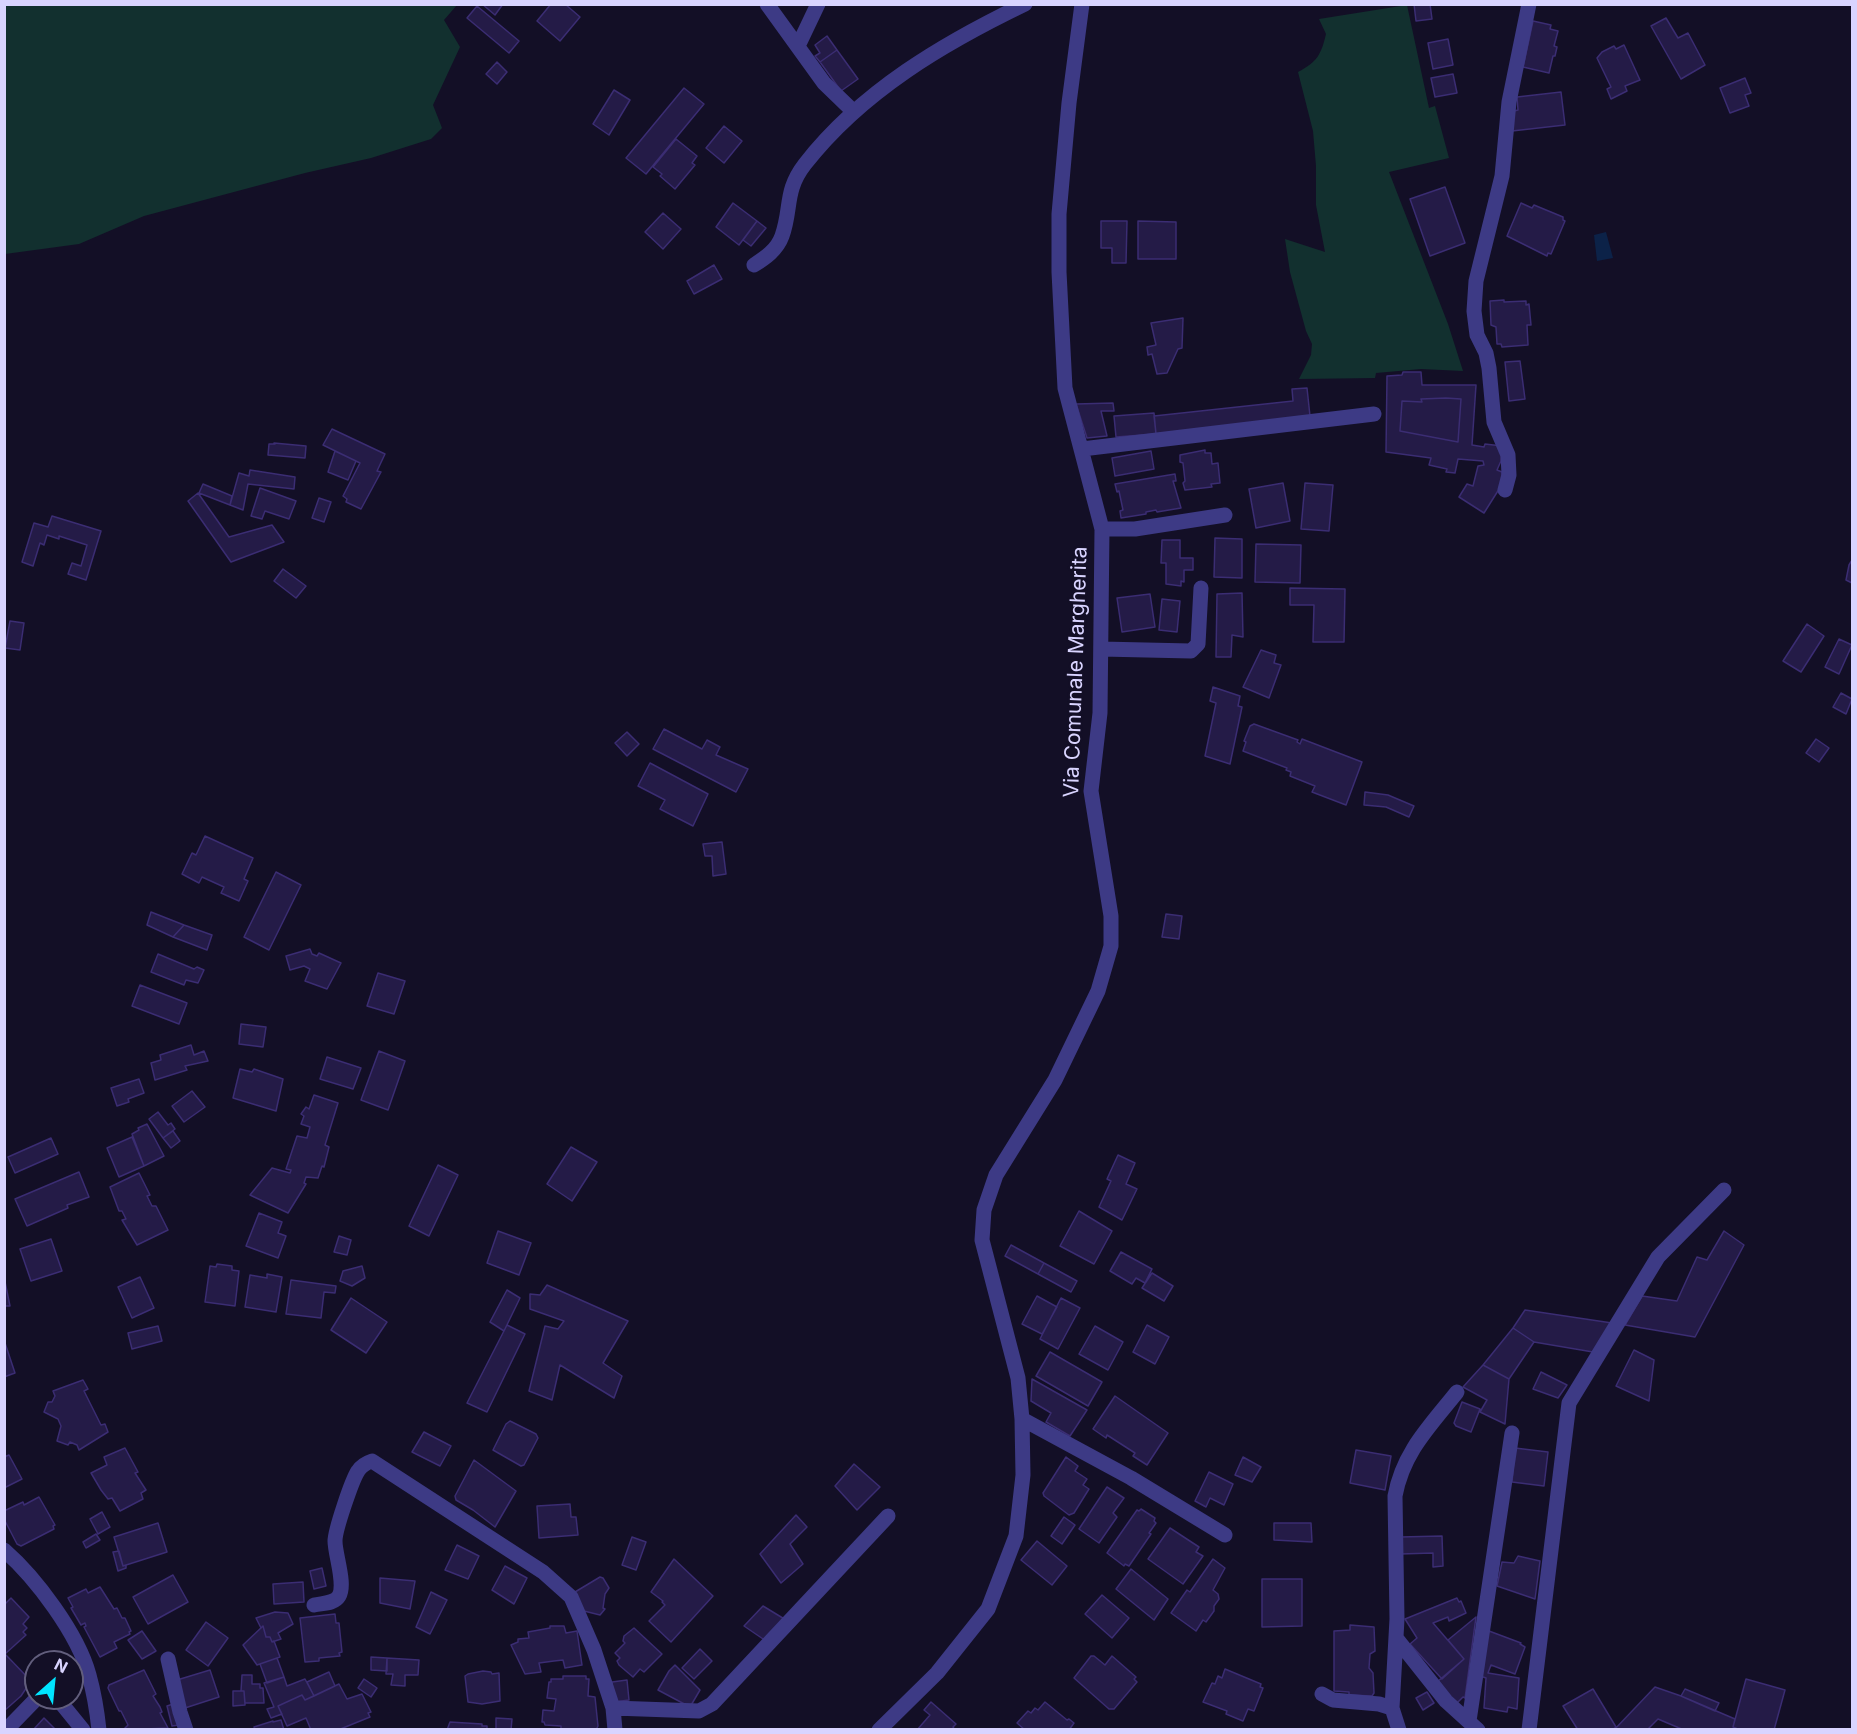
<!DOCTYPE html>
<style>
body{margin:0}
#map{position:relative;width:1857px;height:1734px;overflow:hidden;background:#130f26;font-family:Inter,sans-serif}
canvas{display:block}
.frame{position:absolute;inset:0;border:6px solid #d9d4ff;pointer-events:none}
.north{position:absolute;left:24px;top:1650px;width:60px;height:60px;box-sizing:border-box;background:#130f26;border:2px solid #625e7d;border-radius:50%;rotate:27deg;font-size:16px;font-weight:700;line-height:24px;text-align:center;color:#d9d4ff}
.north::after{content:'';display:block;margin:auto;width:21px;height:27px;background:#00e5ff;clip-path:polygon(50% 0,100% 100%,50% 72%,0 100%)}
</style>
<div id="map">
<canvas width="1857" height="1734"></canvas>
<div class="frame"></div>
<div class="north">N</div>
</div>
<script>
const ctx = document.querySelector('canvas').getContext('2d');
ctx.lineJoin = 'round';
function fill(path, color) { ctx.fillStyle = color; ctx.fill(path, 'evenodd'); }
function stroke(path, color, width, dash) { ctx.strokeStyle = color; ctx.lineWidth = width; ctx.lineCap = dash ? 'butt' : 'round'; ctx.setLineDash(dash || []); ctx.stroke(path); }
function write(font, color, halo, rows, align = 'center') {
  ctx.font = font + ' Inter,sans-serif'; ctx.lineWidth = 4.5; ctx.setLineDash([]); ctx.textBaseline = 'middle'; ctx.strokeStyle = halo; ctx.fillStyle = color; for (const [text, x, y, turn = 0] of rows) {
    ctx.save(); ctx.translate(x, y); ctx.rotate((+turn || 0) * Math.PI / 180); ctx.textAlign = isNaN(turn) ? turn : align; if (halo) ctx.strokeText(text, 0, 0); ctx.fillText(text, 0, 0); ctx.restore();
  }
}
const green = new Path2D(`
 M4,5H457L444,20L460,47L433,105L442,128L431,139L371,158L305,173L144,216L79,244L5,254Z
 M1407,5L1429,108L1435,106L1449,158L1389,172L1448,324L1463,371L1421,369L1376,373L1375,378L1299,379L1311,355L1312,344L1306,331L1290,272L1285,239L1325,252L1316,205V166L1313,131L1298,72C1317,62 1321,55 1326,34L1319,19Z`);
const water = new Path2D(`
 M1606,232L1613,258L1597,261L1594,235Z`);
const building = new Path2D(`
 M482,4H503L495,15Z
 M551,4H565L580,17L560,41L537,21Z
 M1414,4H1430L1432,19L1416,21Z
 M477,6L519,41L509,53L467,18Z
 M1666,18L1678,38L1688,33L1705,65L1681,79L1651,26Z
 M1533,21L1551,25L1550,29L1558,31L1554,46L1557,47L1555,56H1553L1549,73L1523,67Z
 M827,36L837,50L820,62L815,56L820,53L815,45Z
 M1448,39L1453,65L1433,69L1428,43Z
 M1624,45L1640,80L1625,86L1627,91L1611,99L1607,89L1611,87L1597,58L1602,52L1614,46L1616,49Z
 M837,50L858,79L841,91L820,62Z
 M497,62L507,72L497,84L486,74Z
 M1453,74L1457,93L1435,97L1431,78Z
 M1745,78L1751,93L1745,95L1749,106L1730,113L1720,88Z
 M684,88L704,104L646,174L626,158Z
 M614,90L630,100L609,135L593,124Z
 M1561,92L1565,125L1512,131L1514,111L1518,110L1517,97Z
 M724,126L742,141L724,163L706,148Z
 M676,139L697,156L692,163L695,165L675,189L660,176L662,174L653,167Z
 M1445,187L1465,243L1430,256L1410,199Z
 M733,203L757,221L739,245L716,227Z
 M1521,203L1532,208L1534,205L1563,217V220L1565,221L1551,254L1548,253L1547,256L1507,236Z
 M663,213L681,229L663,249L645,232Z
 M757,221L766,228L751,246L743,240Z
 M1101,221H1127L1126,263H1112V248H1101Z
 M1138,221L1176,222V259H1138Z
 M714,265L722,279L694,294L687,281Z
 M1504,300V302L1526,301V305L1529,304L1531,325H1527L1528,345L1502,347L1501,344H1497L1496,327L1491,325L1490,301Z
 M1183,318L1182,348L1178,349L1167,373L1157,374L1152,354L1148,355L1147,347L1156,345L1151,323Z
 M1520,361L1525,399L1509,401L1505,362Z
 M1403,372H1421L1422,385H1476L1472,445L1484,447L1485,444L1502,446L1501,461L1497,470L1502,472L1501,486L1484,513L1459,497L1467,484L1473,486L1478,466L1484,465L1483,461L1458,459L1455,473L1446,472L1447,469L1429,465L1431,458L1386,452L1387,376L1402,375ZM1446,398L1461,399L1458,442L1400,431L1402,401L1422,402L1421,399Z
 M1307,388L1310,416L1156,434L1154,416L1293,401L1292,389Z
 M1446,398L1461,399L1458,442L1400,431L1402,401L1422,402L1421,399Z
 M1113,403L1114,411H1101L1107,436L1087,438L1076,404Z
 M1154,413L1156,434L1116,437L1114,416Z
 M332,429L385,454L377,471L381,472L361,509L346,502L347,499L343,496L360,463L323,445Z
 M274,443L306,446L305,458L268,455L269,444H275Z
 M1205,450V453H1211L1212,464L1218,463L1220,483L1211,484L1212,487L1185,490L1183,483L1185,481L1183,463L1180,462V455Z
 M335,451L356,461L348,480L328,472Z
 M1151,451L1154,469L1115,476L1112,458Z
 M250,470L295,477L294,489L248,484L243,510L230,505L239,473L249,476Z
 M1175,474L1176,481H1173L1181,508L1157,512L1156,510L1146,512V514L1121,518L1120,511L1123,510L1119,491L1117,492L1115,484Z
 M1283,483L1290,521L1256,528L1249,489Z
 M1305,483L1333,485L1329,531L1301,529Z
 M203,484L232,496L230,505L199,493Z
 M260,488L296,501L289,519L265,511L262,519L251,516Z
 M198,493L229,537L272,525L284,542L231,562L188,501Z
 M319,498L331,502L324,522L312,518Z
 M52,516L101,531L86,580L68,574L72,563L81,566L87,545L59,536V539L47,535L44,545L40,543L33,566L22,562L34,523L48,527Z
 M1215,538L1242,539V578L1214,577Z
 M1162,540H1180V558H1193V570H1184V582L1181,581V586L1166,584V563H1161Z
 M1256,544L1301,545L1300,583L1255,582Z
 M1852,560V583L1846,580L1849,565Z
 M283,569L306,586L296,598L274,581Z
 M1290,588L1345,589L1344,642H1313L1314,605H1290Z
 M1242,593L1243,637L1232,635L1231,657H1216L1217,594Z
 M1150,594L1155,627L1122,632L1117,598Z
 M1162,599L1180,601L1177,632L1159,630Z
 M10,621L24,623L20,650L5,648Z
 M1807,624L1824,636L1801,672L1783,661Z
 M1839,639L1852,645L1839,674L1825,667Z
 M1261,650L1276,655L1274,663L1281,665L1269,698L1243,687Z
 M1213,687L1240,696L1238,706L1242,707L1230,764L1205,756L1216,703L1210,701Z
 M1841,693L1852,699L1846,714L1833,707Z
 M1254,724L1298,740L1297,742L1300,744L1302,739L1362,762L1346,805L1312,792L1315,786L1290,776L1291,772L1286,770L1287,768L1243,751L1246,742L1244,741L1250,726Z
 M664,729L702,749L707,740L720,747L716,755L748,769L736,792L653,749Z
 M627,732L639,744L627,756L615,743Z
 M1816,739L1829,748L1819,762L1806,753Z
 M650,763L708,794L693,826L660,809L665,800L638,786Z
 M1365,792L1388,795L1414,806L1409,817L1386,807L1364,805Z
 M205,836L253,858L244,879L248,881L239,901L221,893L224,887L202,877L199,883L182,874L192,853L196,855Z
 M722,842L726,874L713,876L712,856H705L703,844Z
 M276,872L301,885L269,950L244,937Z
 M151,912L184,925L173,937L147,925Z
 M1166,914L1182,916L1179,939L1162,937Z
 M184,925L212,935L207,950L173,937Z
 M310,949L312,954L317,956L319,953L341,963L327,989L305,981L310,969L304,966L290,970L286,956Z
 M158,954L194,969L197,967L204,970L198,983L186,980L184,985L151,972Z
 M378,973L405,981L394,1014L367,1006Z
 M140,985L187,1003L179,1024L132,1006Z
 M241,1024L266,1027L263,1047L239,1044Z
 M191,1045L194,1055L204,1051L208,1061L185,1066L187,1070L155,1080L151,1063L161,1060L160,1055Z
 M379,1051L405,1061L388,1110L361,1100Z
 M327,1057L361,1068L353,1089L320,1079Z
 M240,1069L252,1072L254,1069L283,1079L276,1111L233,1098Z
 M139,1079L144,1093L128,1099L129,1102L117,1106L111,1088Z
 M192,1091L205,1107L184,1122L172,1106Z
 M314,1095L338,1103L325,1145L329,1147L324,1167L322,1166L318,1178L306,1177L304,1183L306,1184L288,1213L250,1195L272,1168L290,1173L291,1170L286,1169L297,1136L307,1138L310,1127L301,1124L304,1116L301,1114L306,1107L309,1109Z
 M158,1112L168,1125L171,1123L175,1129L163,1138L149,1119Z
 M147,1124L164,1156L144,1166L132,1134L139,1130L138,1128Z
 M173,1131L180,1141L171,1148L163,1138Z
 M132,1137L144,1166L119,1177L107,1148Z
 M51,1138L58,1154L15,1173L8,1157Z
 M571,1147L597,1162L572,1201L547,1184Z
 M1118,1155L1135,1163L1126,1184L1137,1189L1122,1220L1099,1207L1111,1181L1107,1179Z
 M438,1165L458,1175L429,1236L409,1226Z
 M79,1172L89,1197L67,1205L68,1208L27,1226L15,1199Z
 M139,1173L150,1195L147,1196L152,1206H156L168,1230L137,1245L122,1220L126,1219L122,1211H119L110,1187Z
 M1079,1211L1112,1231L1094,1264L1060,1246Z
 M259,1213L282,1222L278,1233L286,1236L278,1258L246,1246Z
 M498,1231L531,1243L519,1275L487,1263Z
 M1724,1231L1744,1245L1695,1337L1625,1325L1642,1296L1677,1301L1697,1257L1707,1260Z
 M339,1236L351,1240L347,1255L334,1252Z
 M51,1239L62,1271L31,1281L20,1249Z
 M1011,1245L1044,1263L1038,1274L1005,1256Z
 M1121,1252L1152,1269L1145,1283L1136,1278L1132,1284L1110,1271Z
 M1044,1263L1077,1281L1071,1292L1038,1274Z
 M217,1264L232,1266V1270L239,1271L235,1306L205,1302L210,1266L216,1267Z
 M362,1266L365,1278L352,1286L340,1281L343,1271Z
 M1152,1273L1173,1286L1164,1301L1142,1288Z
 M267,1274L282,1277L276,1312L245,1307L250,1275L267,1278Z
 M4,1277L10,1306H4Z
 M140,1277L154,1308L132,1318L118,1287Z
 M291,1280L336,1286L335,1293L324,1292L321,1318L286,1314Z
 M547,1285L628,1321L603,1363L622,1376L614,1398L560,1365L552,1400L529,1391L545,1326L558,1329L564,1321L530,1309V1294L540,1295Z
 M507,1290L520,1298L504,1331L490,1322Z
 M1037,1296L1057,1307L1042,1334L1022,1324Z
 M351,1298L387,1322L366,1353L331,1330Z
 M1061,1298L1080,1308L1058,1349L1040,1339Z
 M1525,1310L1612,1323L1593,1352L1534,1342L1513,1328Z
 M507,1325L525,1334L487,1412L467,1403Z
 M1147,1325L1169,1337L1155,1364L1133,1352Z
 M158,1326L162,1341L132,1349L128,1333Z
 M1095,1326L1123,1342L1108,1370L1079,1354Z
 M1513,1328L1534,1342L1509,1379L1483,1365Z
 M4,1340L15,1373L4,1377Z
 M1634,1350L1654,1360L1649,1401L1616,1386Z
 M1050,1352L1102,1382L1088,1406L1036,1376Z
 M1483,1365L1509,1379L1505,1424L1480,1412L1487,1400L1463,1387Z
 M1541,1372L1567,1385L1558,1398L1533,1389Z
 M1032,1379L1087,1410L1070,1436L1046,1422L1051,1413L1031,1401Z
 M83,1380L88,1389L84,1391L101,1425L105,1424L108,1432L79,1450L77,1445L70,1442L68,1445L57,1441L61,1426L58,1419L44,1412L48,1402H52L55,1396L53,1391Z
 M1115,1396L1168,1433L1147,1465L1133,1456L1135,1453L1107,1435L1106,1438L1093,1429Z
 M1462,1402L1480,1409L1471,1432L1456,1426L1454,1423Z
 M510,1421L536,1434L538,1438L524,1465L521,1466L493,1450L506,1424Z
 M424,1432L451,1446L440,1466L412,1452Z
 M125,1448L138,1472L135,1473L146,1490L141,1493L143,1499L120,1511L112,1498L108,1499L101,1490L91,1473L107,1465L104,1457Z
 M1515,1448L1548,1452L1544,1486L1512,1482Z
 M1356,1450L1391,1456L1385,1490L1350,1483Z
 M9,1455L22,1479L4,1488V1457Z
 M1066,1457L1078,1466L1075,1471L1087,1479L1083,1485L1089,1489L1074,1513L1069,1515L1044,1496L1043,1493Z
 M1243,1457L1261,1467L1252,1482L1235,1475Z
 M474,1460L516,1491L495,1527L473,1510L456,1500L455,1496Z
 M854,1464L880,1487L857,1510L835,1486Z
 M1209,1472L1233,1484L1224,1505L1210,1498L1206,1507L1195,1501Z
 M1107,1487L1124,1498L1113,1513L1117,1517L1099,1543L1079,1529Z
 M39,1497L55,1525L53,1526L54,1529L21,1546L17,1544L4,1519V1511L23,1502L24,1505Z
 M570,1504L571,1517H576L578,1535L539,1538L537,1506Z
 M1141,1509L1155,1518L1154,1521L1156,1523L1149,1533L1151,1534L1129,1566L1125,1564L1124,1566L1107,1553L1137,1510L1139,1511Z
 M102,1512L110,1527L98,1534L90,1519Z
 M796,1515L807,1527L790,1544L803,1564L781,1583L760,1554Z
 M1064,1517L1075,1525L1062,1544L1051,1536Z
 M158,1523L167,1552L123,1566L114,1537Z
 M1274,1523H1311L1312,1542L1274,1540Z
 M1170,1528L1199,1547L1196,1552L1203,1556L1183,1584L1148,1559Z
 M96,1534L100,1540L86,1548L83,1542Z
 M1442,1536L1443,1566L1433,1567V1553L1400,1554V1537Z
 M632,1537L646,1542L636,1570L622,1565Z
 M1037,1541L1067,1566L1052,1585L1021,1560Z
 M457,1545L479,1556L468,1579L445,1570Z
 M119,1551L123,1566L126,1565V1568L118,1571L113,1552Z
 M1518,1556L1540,1561L1535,1599L1497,1586L1502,1562L1514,1563Z
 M674,1559L713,1596L671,1642L649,1621L665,1605L662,1602L663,1601L651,1592Z
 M1213,1559L1225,1568L1213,1590L1218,1594L1219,1599L1214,1606V1611L1206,1622L1203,1620L1196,1631L1171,1613L1187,1590L1190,1592Z
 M505,1566L527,1578L514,1604L492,1590Z
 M322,1568L326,1586L314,1589L310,1571Z
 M1131,1569L1168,1599L1154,1620L1116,1589Z
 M173,1575L188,1602L148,1624L133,1597Z
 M600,1577L603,1578L609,1588L605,1594L603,1608L605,1609L600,1615L584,1611L575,1592Z
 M380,1578L415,1581L410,1609L380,1603Z
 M1262,1579H1302V1626L1262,1627Z
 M303,1582L304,1602L274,1604L273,1584Z
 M100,1587L114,1609L117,1608L122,1618H125L131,1631L129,1632L130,1634L114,1642L117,1648L100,1657L84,1627L86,1626L85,1623L81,1625L71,1608L73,1607L68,1598L86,1589L88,1593Z
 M431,1592L447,1600L430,1634L416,1627Z
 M1102,1595L1129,1618L1112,1638L1085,1614Z
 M11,1598L29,1617L23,1624L27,1628L23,1632L26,1635L5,1654L31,1681L21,1696L4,1711V1605Z
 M1457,1598L1459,1602L1461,1601L1466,1613L1449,1621L1448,1617L1433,1623L1464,1659L1442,1679L1410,1644L1417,1638L1405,1619Z
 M763,1606L786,1620L766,1641L744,1626Z
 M275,1612L288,1613L293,1624L278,1633L281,1639L272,1642L270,1637H266L263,1626L261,1628L256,1618Z
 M335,1614L336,1623H339L342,1652L339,1653L340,1656L319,1658V1661L305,1662L300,1618Z
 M1476,1617L1465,1698L1463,1697L1456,1704L1437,1682L1464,1659L1448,1640Z
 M206,1622L228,1638L208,1666L186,1650Z
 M1350,1625L1374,1627L1375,1651L1370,1654L1369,1668L1373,1673L1374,1693L1372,1696L1349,1695V1692L1334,1691V1631L1350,1630Z
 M263,1626L266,1637H270L272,1642L274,1641L280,1657L257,1665L243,1645Z
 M550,1626H564L566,1633L577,1631L582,1665L565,1668L563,1660L554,1661L539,1663L541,1672L525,1674L511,1645L518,1642V1639L529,1638L528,1632L550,1628Z
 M634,1628L662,1654L644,1672L640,1669L633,1677L619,1665L617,1661L620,1658L615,1653L625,1643L623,1641L624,1636Z
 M142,1631L156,1651L142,1659L128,1640Z
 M1489,1631L1521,1643L1520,1644L1525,1647L1515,1674L1491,1665L1488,1673L1519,1678L1517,1709L1508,1707L1507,1712L1484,1708L1486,1678L1477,1675Z
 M700,1649L712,1661L694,1679L682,1668Z
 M1091,1656H1094L1105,1665L1112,1656L1136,1677L1134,1679L1137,1682L1114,1709H1109L1074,1678Z
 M371,1657L387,1658V1671L371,1670Z
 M277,1658L284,1677L267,1683L260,1664Z
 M387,1658L419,1660L418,1675H405V1686L391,1685L393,1674H386Z
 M675,1665L700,1690L690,1707L658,1690L669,1671Z
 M1225,1669L1261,1684L1260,1687L1263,1688L1254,1711L1248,1709L1243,1721L1226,1714L1227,1711L1203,1702L1212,1683L1215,1684L1218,1676L1222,1678Z
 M144,1670L156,1694L153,1696L160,1707L162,1712L160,1713L168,1728L123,1730L128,1725L121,1711H119L108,1688L109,1685Z
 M210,1670L219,1697L185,1708L177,1680Z
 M483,1671L491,1672L492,1674L499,1673L500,1701L482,1704L468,1702L465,1676L468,1674Z
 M329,1672L335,1686L314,1696L307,1682Z
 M242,1675H252V1684H260V1688H263L264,1703H245L244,1691H241Z
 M563,1676H586V1679H589L588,1696L595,1697L598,1726L596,1730H561V1726L545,1725L544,1722H542L543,1710L554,1711L556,1699L547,1698L549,1682H551V1679H563Z
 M284,1677L287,1686L305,1679L314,1696L305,1700L302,1695L278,1706L282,1714L271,1718L267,1709L274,1707L264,1683Z
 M364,1679L377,1688L371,1697L358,1688Z
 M1746,1679L1785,1690L1774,1730H1740L1733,1727Z
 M627,1680L629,1700L614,1702L612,1682Z
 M339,1684L347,1699L362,1694L371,1712L368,1713L370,1717L338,1730H311L306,1718L287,1726L278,1706L302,1695L305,1700Z
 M1655,1687L1681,1696L1735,1719L1733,1727L1740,1730H1684L1658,1719L1647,1730H1614Z
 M1593,1689L1616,1727L1612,1730H1578L1563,1706Z
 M1685,1689L1719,1703L1715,1711L1681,1696Z
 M233,1691H244L245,1705L233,1706Z
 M1427,1692L1434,1703L1423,1710L1416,1698Z
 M931,1702L956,1724L953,1727L955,1730H917L930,1715L924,1710Z
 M1045,1702L1067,1720L1069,1719L1074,1723L1069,1730H1025L1017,1723L1028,1711L1031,1713L1035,1708L1038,1710Z
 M173,1704L179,1725L172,1726L167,1706Z
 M44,1718L56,1730H33Z
 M496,1718L512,1719L511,1730H496Z
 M281,1720L284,1730H255L254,1727L273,1721V1722Z
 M450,1722L482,1724V1726H487V1730H447Z`);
const minor = new Path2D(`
 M767,4L824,83L854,112
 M798,46L818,4
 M754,265C765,258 777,250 782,236C792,208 784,191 805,164C862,91 944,43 1025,4
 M1082,449L1374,414
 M1505,490L1509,475L1508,455L1494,422L1489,368L1486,353L1477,335L1474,311L1476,281L1502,176L1509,102L1529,4
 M1102,529H1135L1225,515
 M1101,649L1191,651L1198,644L1201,588
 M1022,1419L1131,1478L1225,1535
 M4,1550C36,1578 78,1634 89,1675C94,1693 97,1711 99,1730
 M314,1605C323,1603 334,1604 339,1596C346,1584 335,1555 335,1541C335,1530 352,1480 358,1471C361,1466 366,1463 372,1461L543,1572L571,1597L594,1650L613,1708L615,1730
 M1396,1638L1446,1701L1478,1730
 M168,1659L180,1712L186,1730
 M1322,1694L1333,1700L1379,1704L1392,1708L1399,1730
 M57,1698L83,1730
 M613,1708L699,1711L712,1704L888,1516
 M1392,1708L1397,1619L1395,1496C1403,1452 1430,1426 1457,1392
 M1469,1721L1512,1433
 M6,1730L37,1698
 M879,1730L937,1673L988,1609L1016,1536L1023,1475L1022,1419L1018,1378L982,1240L984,1210L996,1175L1055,1080L1098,991L1111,946V916L1091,791L1100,713L1102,529L1065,388L1059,272V214L1069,103L1082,4
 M1529,1730L1569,1403L1658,1257L1724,1190`);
const streetNames = [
 ["Via Comunale Margherita",1076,672,-88]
];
fill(green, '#12302f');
fill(water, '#0c2248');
fill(building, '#241b47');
stroke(building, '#3b2d73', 1.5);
stroke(minor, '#3d3a85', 15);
write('21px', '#d9d4ff', '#130f26', streetNames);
</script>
